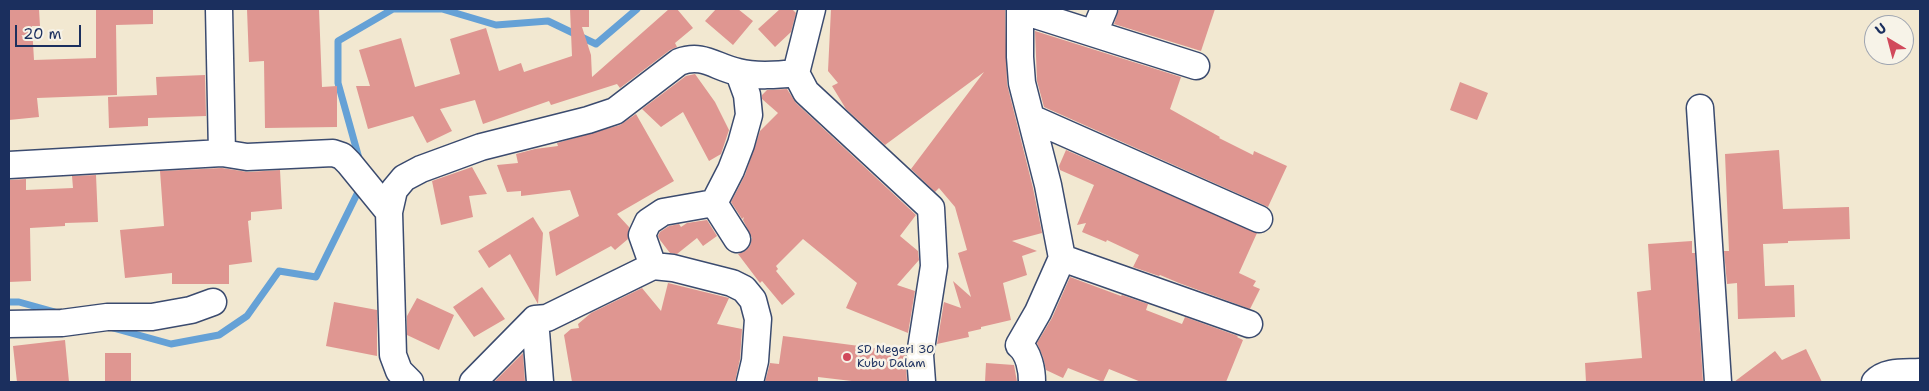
<!DOCTYPE html>
<style>
body{margin:0}
#map{position:relative;width:1929px;height:391px;overflow:hidden;background:#f2e8d1;font-family:"Shantell Sans",sans-serif}
canvas{display:block}
.frame{position:absolute;inset:0;border:10px solid #1b2f5e;pointer-events:none}
.north{position:absolute;left:1864px;top:15px;width:50px;height:50px;box-sizing:border-box;background:#f7f3e8;border:1px solid #9fa5b1;border-radius:50%;rotate:323deg;font-size:14px;font-weight:700;line-height:20px;text-align:center;color:#1b2f5e}
.north::after{content:'';display:block;margin:auto;width:18px;height:22px;background:#d1495b;clip-path:polygon(50% 0,100% 100%,50% 72%,0 100%)}
.scale{position:absolute;left:15px;top:25px;width:66px;height:22px;box-sizing:border-box;border:2px solid #1b2f5e;border-top:0;padding-left:6px;font-size:15px;line-height:18px;white-space:nowrap;color:#1b2f5e;-webkit-text-stroke:4px #f7f3e8;paint-order:stroke}
</style>
<div id="map">
<canvas width="1929" height="391"></canvas>
<div class="frame"></div>
<div class="north">U</div>
<div class="scale">20 m</div>
</div>
<script>
const ctx = document.querySelector('canvas').getContext('2d');
ctx.lineJoin = 'round';
function stroke(path, color, width, dash) { ctx.strokeStyle = color; ctx.lineWidth = width; ctx.lineCap = dash ? 'butt' : 'round'; ctx.setLineDash(dash || []); ctx.stroke(path); }
function fill(path, color) { ctx.fillStyle = color; ctx.fill(path, 'evenodd'); }
function write(font, color, halo, rows, align = 'center') {
  ctx.font = font + ' "Shantell Sans",sans-serif'; ctx.lineWidth = 5; ctx.setLineDash([]); ctx.textBaseline = 'middle'; ctx.strokeStyle = halo; ctx.fillStyle = color; for (const [text, x, y, turn = 0] of rows) {
    ctx.save(); ctx.translate(x, y); ctx.rotate((+turn || 0) * Math.PI / 180); ctx.textAlign = isNaN(turn) ? turn : align; if (halo) ctx.strokeText(text, 0, 0); ctx.fillText(text, 0, 0); ctx.restore();
  }
}
const stream = new Path2D(`
 M360,162L338,83V41L393,9H442L496,25L548,21L596,44L637,9
 M9,302H19L55,312
 M113,328L171,344L219,335L247,316L279,271L316,277L361,186`);
const building = new Path2D(`
 M9,9H39L40,26H32L34,60L96,58V9H153V24L116,25L117,95L37,98L39,117L9,120Z
 M247,9H319L322,87L337,86V127L265,128L264,61L249,62Z
 M570,9H589V27H582L591,55L592,77L669,9H677L693,28L675,43L677,47L670,50L620,88L617,84L551,105L549,101L483,124L475,100L440,109L452,131L427,143L413,116L368,129L356,86H370L359,50L401,38L415,87L460,74L450,39L486,28L499,71L521,63L524,72L572,56Z
 M716,9H738L753,21L733,45L705,21Z
 M780,9H792L796,13L791,32L775,47L758,29Z
 M831,9H1005L1007,84L1033,188L1042,233L1012,241L1037,251L1022,256L1027,275L1003,283L1011,320L981,327V329L968,332L969,337L937,344L944,302L961,308L953,281L971,297L958,253L967,250L955,207L939,188L935,192L911,169L984,72L885,145L846,109L832,86L838,83L828,71Z
 M1119,9H1215L1201,51L1114,24Z
 M1035,31L1181,77L1170,109L1220,137L1219,138L1253,155L1254,151L1287,166L1268,207L1044,107L1037,81Z
 M695,74L715,102L729,130L721,154L709,161L683,112L661,127L642,109L686,76Z
 M205,75L206,116L148,118V126L109,128L108,97L157,95L156,77Z
 M1460,82L1488,93L1477,120L1450,110Z
 M787,89L796,103L916,215L900,236L918,251L919,260L897,285L915,291L908,333L846,308L857,283L803,239L776,266L778,269L776,271L795,294L782,305L762,281L760,283L738,254L745,251L750,246L752,238L743,220L744,217L742,219L731,202L745,175L760,131L778,113L762,99V95L767,90Z
 M636,114L674,181L617,214L629,227L628,239L615,250L611,246L556,276L549,232L579,216L570,190L521,196V191L507,192L497,165L518,163L516,154L535,149L558,146L557,143L620,125Z
 M1066,150L1257,233L1239,273L1256,281L1253,286L1260,289L1250,309L1179,283L1160,275L1159,276L1133,267L1139,255L1107,240L1106,242L1082,232L1086,223L1077,225L1094,185L1060,170L1059,166Z
 M1779,150L1783,209L1849,207L1850,239L1788,241V243L1763,244L1765,286L1794,285L1795,317L1738,319L1737,283L1727,284L1724,251H1729L1725,154Z
 M472,167L487,194L469,196L473,217L441,225L432,181Z
 M222,168L248,172L280,170L282,209L251,212V220L248,221L252,262L229,265V284H172V273L125,278L120,230L164,226L160,171Z
 M96,175L98,222L65,223V226L30,228L31,281L9,282V180L26,179V190L73,188L72,176Z
 M533,217L543,233L538,304L510,254L489,268L478,251Z
 M707,220L717,236L703,246L697,238L677,254L670,253L660,240L658,236L660,232L669,226L679,224L681,227L687,223Z
 M1692,241V253H1695L1703,382H1586L1585,363L1642,358L1637,292L1651,290L1648,244Z
 M1070,277L1121,296L1122,295L1148,304L1146,310L1182,324L1185,317L1238,336L1237,337L1243,340L1226,382H1141L1109,369L1103,382L1068,368L1063,378L1046,370L1043,357L1037,343L1052,318Z
 M668,283L729,298L717,324L742,329L740,359L735,382H572L564,335L571,329L579,328L578,324L591,313L642,288L661,311Z
 M482,287L505,319L474,337L453,307Z
 M417,298L454,315L439,350L407,335V316Z
 M334,302L377,310V356L326,346Z
 M783,336L905,352L907,382H860L818,377V382H765L770,363L779,364Z
 M65,340L69,382H17L13,346Z
 M1806,349L1822,382H1734L1775,351L1782,360Z
 M105,353H131V382H105Z
 M523,353L525,382H494Z
 M986,363L1014,365L1017,382H985Z`);
const minor = new Path2D(`
 M812,9L796,73L806,92L931,208L934,266L920,355L922,382
 M1020,9V57L1022,83L1048,185L1062,258L1038,312L1019,345C1029,353 1032,370 1032,382
 M1020,10L1196,66
 M1094,33L1104,9
 M1700,108L1718,382
 M1031,118L1259,219
 M222,153L247,157L333,153L342,156L349,163L389,212
 M9,165L222,153L219,9
 M714,203L737,239
 M1062,258L1249,324
 M653,266L642,235L648,222L663,212L714,203L731,170L741,144L749,115L747,95L739,73
 M535,319L540,382
 M9,324L62,323L107,317H152L191,310L213,302
 M410,382L399,371L393,355L389,212L394,190L404,178L421,169L481,147L588,120L615,111L679,62C703,53 715,67 738,72C756,77 778,75 796,73
 M473,382L535,319L547,318L653,266L673,268L732,283L744,289L753,300L758,319L755,361L750,382
 M1875,382C1886,370 1905,373 1920,372`);
const markers = [
 [847,357,5,"#d1495b"]
];
const poiNames = [
 ["SD Negeri 30",857,350],
 ["Kubu Dalam",857,364]
];
stroke(stream, '#65a1d6', 7);
fill(building, '#df9691');
stroke(minor, '#3b4b6f', 29);
stroke(minor, '#fff', 26);
for (const [x, y, r, color] of markers) { const dot = new Path2D(); dot.arc(x, y, r, 0, 2 * Math.PI); ctx.fillStyle = color; ctx.fill(dot); stroke(dot, '#f7f3e8', 2); }
write('12px', '#1b2f5e', '#f7f3e8', poiNames, 'left');
</script>
